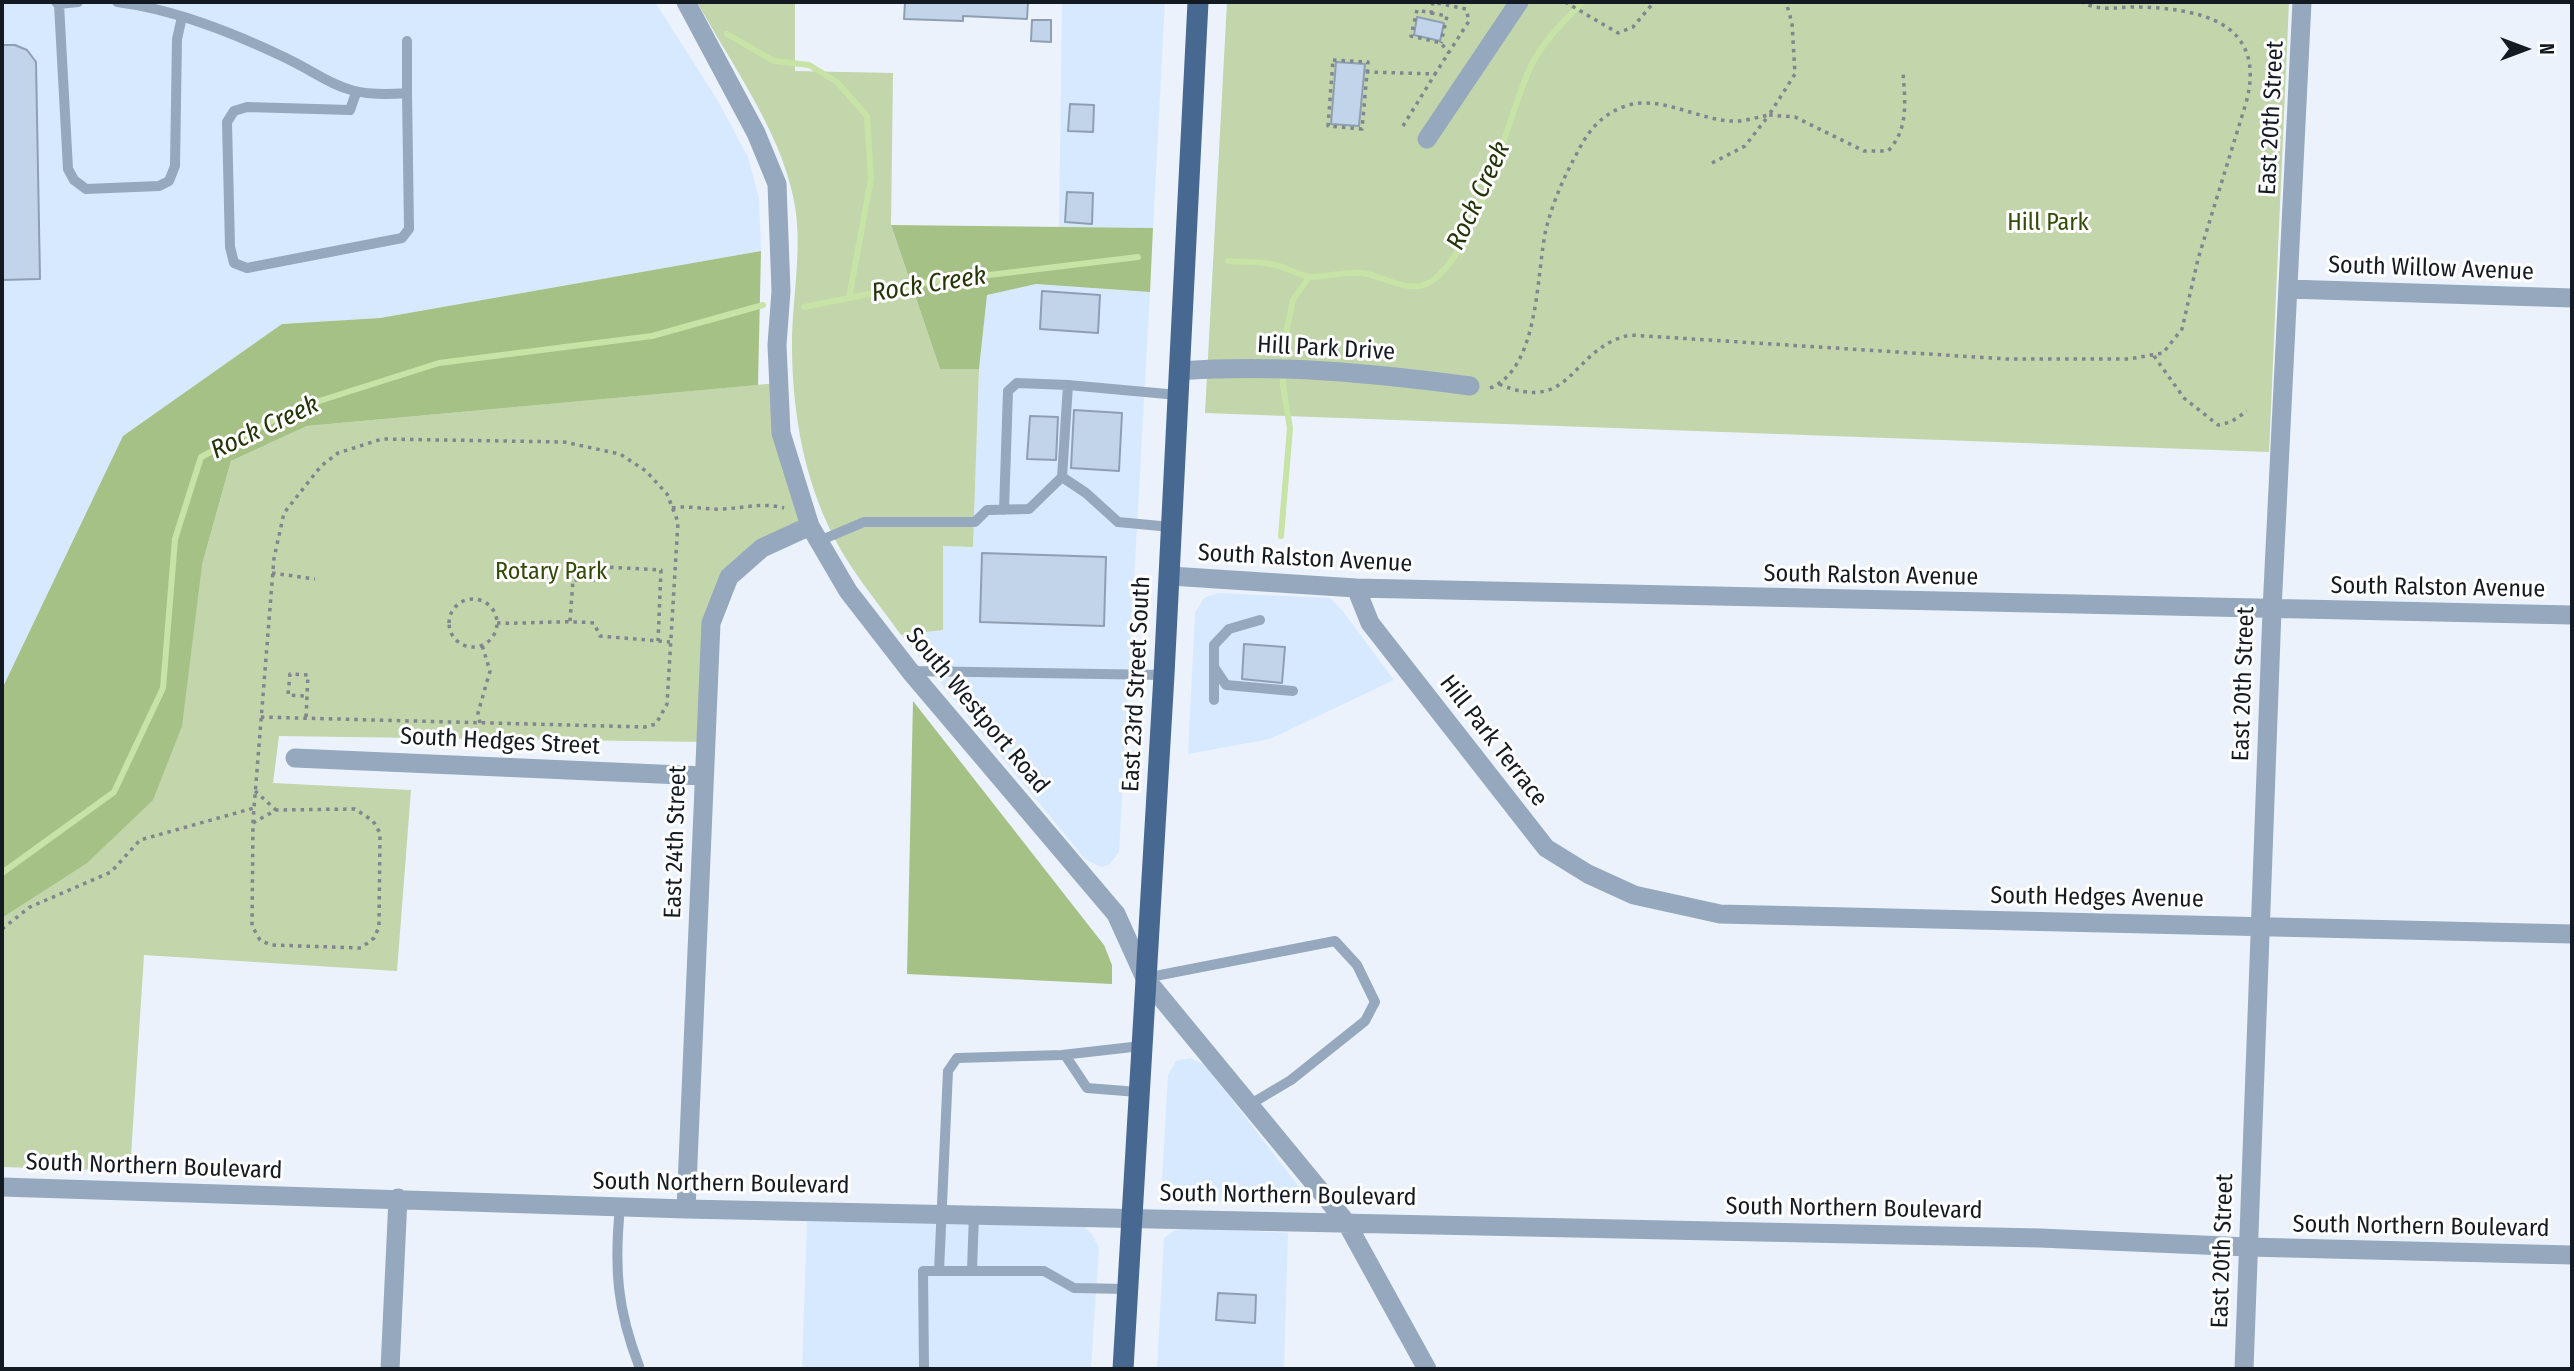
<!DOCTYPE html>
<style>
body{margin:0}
#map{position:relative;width:2574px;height:1371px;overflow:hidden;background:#ebf2fb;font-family:"Fira Sans Condensed",sans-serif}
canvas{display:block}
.frame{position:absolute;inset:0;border:4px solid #141a22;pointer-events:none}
.north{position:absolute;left:2490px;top:14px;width:70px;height:70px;-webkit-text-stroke:5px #fff;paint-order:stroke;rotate:90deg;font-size:19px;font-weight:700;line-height:28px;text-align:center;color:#141a22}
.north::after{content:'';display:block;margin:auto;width:24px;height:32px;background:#141a22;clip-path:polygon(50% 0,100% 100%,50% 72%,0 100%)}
</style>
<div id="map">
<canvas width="2574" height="1371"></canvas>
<div class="frame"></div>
<div class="north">N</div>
</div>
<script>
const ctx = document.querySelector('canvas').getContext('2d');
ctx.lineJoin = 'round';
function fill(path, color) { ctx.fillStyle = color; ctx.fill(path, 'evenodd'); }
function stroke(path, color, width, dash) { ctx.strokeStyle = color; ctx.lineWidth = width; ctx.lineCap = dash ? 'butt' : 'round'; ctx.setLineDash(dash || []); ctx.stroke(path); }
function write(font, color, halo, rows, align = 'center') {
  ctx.font = font + ' "Fira Sans Condensed",sans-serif'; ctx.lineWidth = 6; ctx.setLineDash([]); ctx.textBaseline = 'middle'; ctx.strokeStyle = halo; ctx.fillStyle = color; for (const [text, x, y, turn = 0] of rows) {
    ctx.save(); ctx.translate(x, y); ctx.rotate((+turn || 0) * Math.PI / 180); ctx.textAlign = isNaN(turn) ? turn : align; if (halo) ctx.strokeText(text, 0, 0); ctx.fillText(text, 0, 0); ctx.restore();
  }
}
const built = new Path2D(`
 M2,2H655L718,101L748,157L759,198L761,251L380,318L281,324L2,689Z
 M1062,2H1165L1153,228L1059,227Z
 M1036,284L1150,292L1119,852L1109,865L1101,867L1085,859L901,635L943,630V546L973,547L979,369L987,295Z
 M1218,593L1330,598L1342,610L1394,680L1270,739L1188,754L1195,613L1204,598Z
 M1190,1058L1205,1065L1300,1188L1301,1199L1289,1205L1174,1199L1165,1192L1162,1180L1168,1075L1176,1061Z
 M807,1221L1082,1225L1092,1234L1099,1248L1091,1369H802Z
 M1197,1228L1288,1233L1284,1369H1157L1164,1238L1175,1230Z`);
const green = new Path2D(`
 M697,2H795V71L893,73L891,225L940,369H979L973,547L943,546V630L901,635C876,600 846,565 828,525C802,469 792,406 792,344C792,296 804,244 793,196C779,129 730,62 697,2Z
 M1227,2H2289L2269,452L1205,413Z
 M778,383L810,526L729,577L711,623L705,742L279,736L273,783L411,790L397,971L144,955L130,1171L2,1167V918L86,864L202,565L231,461L307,426Z`);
const forest = new Path2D(`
 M891,225L1153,228L1150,292L1036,284L987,295L979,369H940Z
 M761,251L758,385L307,426L231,461L202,565L182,726L153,800L86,864L2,918V689L123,436L282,324L380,318Z
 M913,701L1104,945L1112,965V984L907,974Z`);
const stream = new Path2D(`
 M727,34L774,61L809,65L837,82L867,116L871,179L849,298
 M1228,261C1243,262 1260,261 1275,265C1287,267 1299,276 1310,277C1328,277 1345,271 1363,273C1380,276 1403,289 1420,286C1472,275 1508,114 1530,68C1542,42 1563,23 1582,2
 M804,307L923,283L1138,257
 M1281,536L1290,428L1283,385L1286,333L1293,300L1309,277
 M2,873L114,792L163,688L175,539L201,457L297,408L439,363L652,336L763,305`);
const building = new Path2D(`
 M905,2H1028L1027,19L963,16V21L904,19Z
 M1417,17L1444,23L1440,41L1414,35Z
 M1032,20H1051V42L1031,41Z
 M2,45H15L27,50L36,62L40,279L2,280Z
 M1336,62L1365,64L1359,126L1331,124Z
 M1070,104L1094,105L1093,132L1068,131Z
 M1067,192L1093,193L1092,224L1065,222Z
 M1042,291L1100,295L1098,333L1040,329Z
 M1074,410L1122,413L1119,471L1071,468Z
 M1030,416L1058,417L1056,460L1027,459Z
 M982,553L1106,557L1104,626L980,622Z
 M1244,644L1285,647L1282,683L1242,679Z
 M1218,1293L1256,1295L1255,1323L1216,1320Z`);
const path = new Path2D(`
 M1433,2L1431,13L1417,10L1411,36L1441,43L1449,53
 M1565,2L1618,33L1633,27L1654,2
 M1431,13L1447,16L1441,43
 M1333,60L1368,62L1362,129L1328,126Z
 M1366,72L1435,74L1469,21L1466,9L1433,2
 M1403,126L1435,74
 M1712,163L1745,146L1769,115L1795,117L1864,151H1888C1909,129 1905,101 1903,72
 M2154,356L2184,398L2218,425L2231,422L2247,411
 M1499,384C1573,416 1570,348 1630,335L2007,359H2129L2163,353L2182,329L2198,259L2246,103C2268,22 2200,8 2135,7C2116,7 2100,12 2082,2
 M1490,388C1540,368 1536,274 1546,229C1553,202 1563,179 1576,155C1587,133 1599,116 1623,107C1658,93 1697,120 1732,121C1744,122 1757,117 1769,115L1795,74L1792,23L1786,2
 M672,508C690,505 705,510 723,509C745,508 762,502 784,508
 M272,573L315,579
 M449 623a24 24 0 1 1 48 0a24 24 0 1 1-48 0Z
 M570,621L573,580H597L606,567L661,570L658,641
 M497,623C530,624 561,620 594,623L600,636L670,642
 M306,717L308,675L290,674L288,695L306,696
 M480,723L478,713L490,671L482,645
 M255,791L276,810
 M253,823L276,810L355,809L373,821L380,833L379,927L374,938L361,948L271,945L260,940L252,926L253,823L254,808L274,558L284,513L321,466L338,453L382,439L564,442L620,454L646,471L667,494L678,522L667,704L656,724L645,727L259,717
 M2,929L30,907L111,872L140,840L254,808`);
const lane = new Path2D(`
 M56,2L59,4L68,169L74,180L86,189L159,186L169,181L175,166L177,39L182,17
 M117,2C174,9 234,33 286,58C338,84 344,98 407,93V41
 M59,4L78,2
 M356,93L350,110L247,107L234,111L227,122L230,247L234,263L247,268L402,238L409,229L407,93
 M1004,510L1008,391L1017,383L1068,385
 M1171,527L1118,522L1086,493L1062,477L1068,385L1178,395
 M819,541L864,522H975L987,510L1029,509L1062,477
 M1260,620L1229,629L1214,645V667L1226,685L1293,691
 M1214,668V700
 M910,671L1164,675
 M1145,978L1335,941L1357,965L1375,1002L1365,1021L1291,1080L1249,1105
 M1065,1055L1087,1088L1138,1092
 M620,1207C614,1268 617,1309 639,1366
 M972,1270L974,1214
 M939,1271L948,1071L957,1058L1062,1055L1141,1046
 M924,1369L923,1271H1044L1074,1288L1127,1289`);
const street = new Path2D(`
 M686,2L756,133L777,184L781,291L777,345L781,433L810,526L848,591L910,671L1116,914L1145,978L1346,1222L1427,1369
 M1427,139L1519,2
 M2288,289L2572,298
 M1179,371C1277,364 1374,373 1470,386
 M1170,576L1356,588L2572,615
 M1356,588L1370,623L1546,848L1588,874L1634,895L1720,914L2572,934
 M295,758L704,776
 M2,1187L686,1209L2040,1238L2248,1247L2572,1255
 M686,1209L711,623L729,577L762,548L810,526
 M390,1369L398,1198
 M2244,1369L2272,610L2302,2`);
const primary = new Path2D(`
 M1123,1369L1164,675L1198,2`);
const streetNames = [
 ["East 20th Street",2272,118,-87],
 ["South Willow Avenue",2431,269,2],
 ["Hill Park Drive",1326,349,3],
 ["South Ralston Avenue",1305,559,3],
 ["South Ralston Avenue",1871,576,1],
 ["South Ralston Avenue",2438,588,1],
 ["East 23rd Street South",1137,684,-87],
 ["East 20th Street",2244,684,-88],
 ["South Westport Road",977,711,50],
 ["Hill Park Terrace",1493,741,52],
 ["South Hedges Street",500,742,3],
 ["East 24th Street",676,842,-88],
 ["South Hedges Avenue",2097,898,1],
 ["South Northern Boulevard",154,1167,2],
 ["South Northern Boulevard",721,1184,1],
 ["South Northern Boulevard",1288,1196,1],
 ["South Northern Boulevard",1854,1209,1],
 ["South Northern Boulevard",2421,1227,1],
 ["East 20th Street",2223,1251,-88]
];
const parkNames = [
 ["Hill Park",2048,223],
 ["Rotary Park",551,572]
];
const waterNames = [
 ["Rock Creek",1479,196,-65],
 ["Rock Creek",929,285,-9],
 ["Rock Creek",265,428,-25]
];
fill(built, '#d7e9ff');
fill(green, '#c2d5ab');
fill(forest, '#a6c185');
stroke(stream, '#c7e3a5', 6);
fill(building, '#c2d4e9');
stroke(building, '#8f9fb3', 2);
stroke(path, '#7f868e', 3.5, [3.5, 5]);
stroke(lane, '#95a8be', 10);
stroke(street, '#95a8be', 19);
stroke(primary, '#476991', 21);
write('24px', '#141a22', '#fff', streetNames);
write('24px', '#344b08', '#fff', parkNames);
write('italic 26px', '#243508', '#fff', waterNames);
</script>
